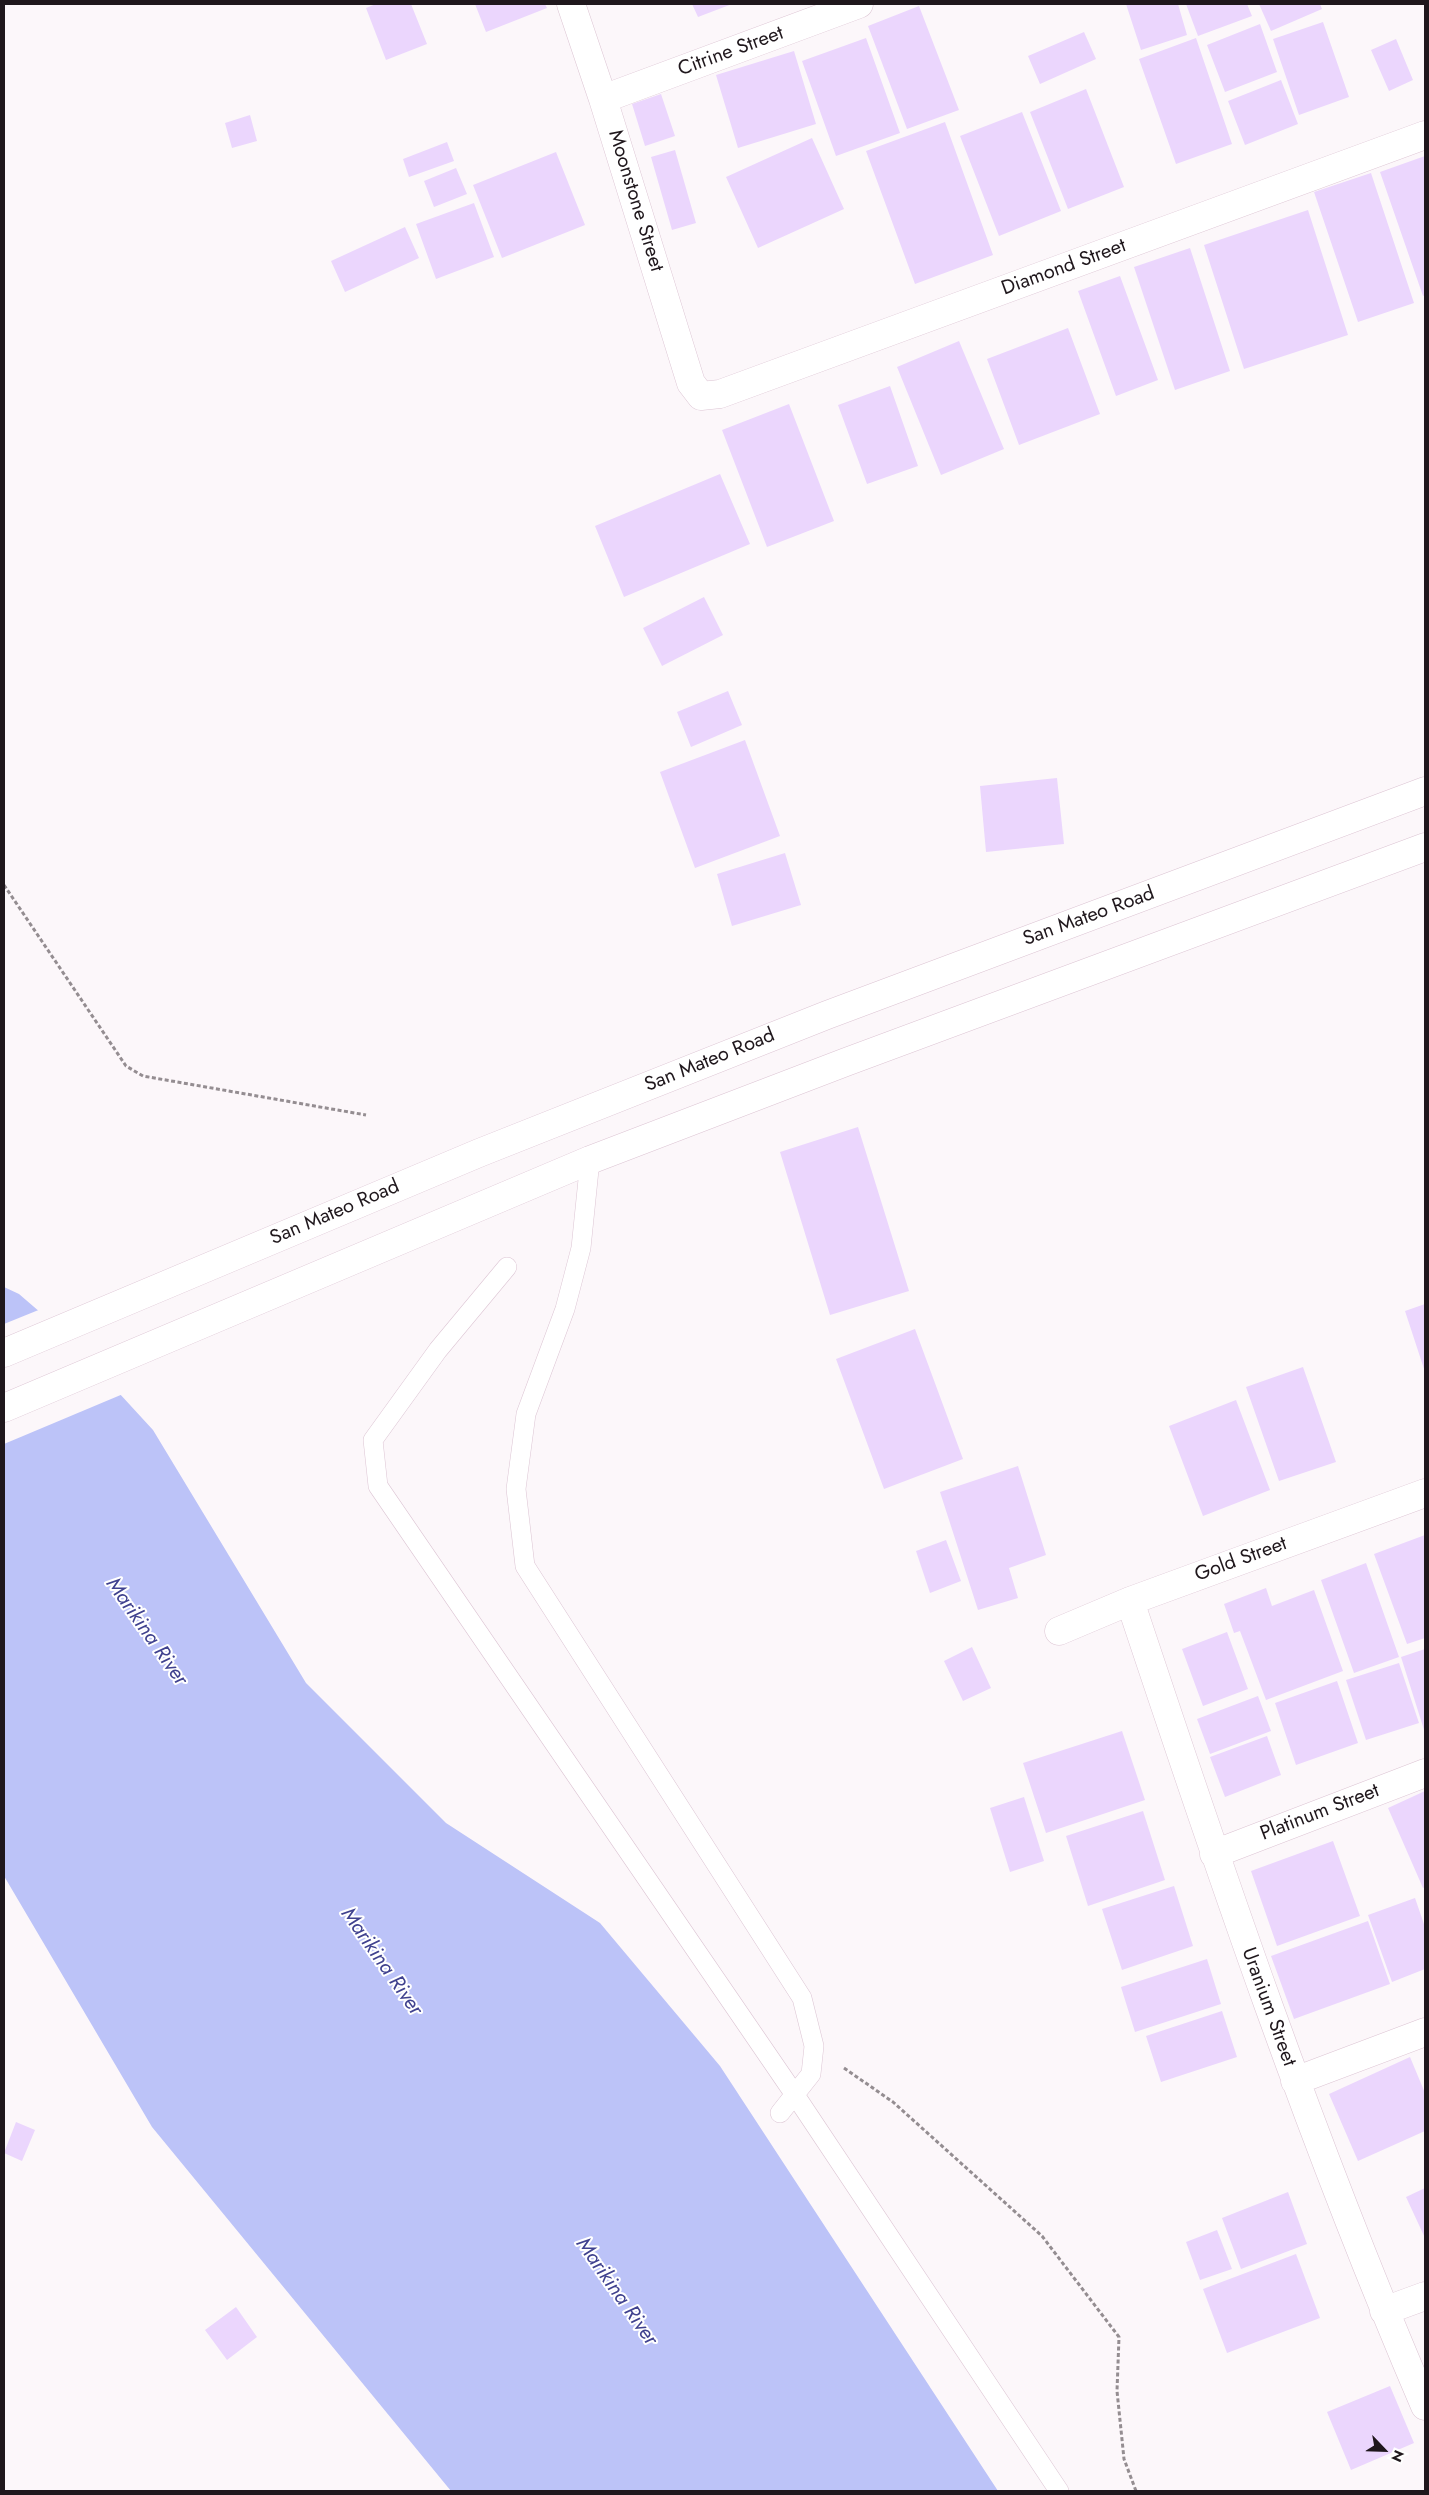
<!DOCTYPE html>
<style>
body{margin:0}
#map{position:relative;width:1429px;height:2495px;overflow:hidden;background:#fcf7fa;font-family:Jost,sans-serif}
canvas{display:block}
.frame{position:absolute;inset:0;border:5px solid #1f171c;pointer-events:none}
.north{position:absolute;left:1359px;top:2425px;width:50px;height:50px;-webkit-text-stroke:4px #fff;paint-order:stroke;rotate:114deg;font-size:14px;font-weight:700;line-height:20px;text-align:center;color:#1f171c}
.north::after{content:'';display:block;margin:auto;width:18px;height:22px;background:#1f171c;clip-path:polygon(50% 0,100% 100%,50% 72%,0 100%)}
</style>
<div id="map">
<canvas width="1429" height="2495"></canvas>
<div class="frame"></div>
<div class="north">N</div>
</div>
<script>
const ctx = document.querySelector('canvas').getContext('2d');
ctx.lineJoin = 'round';
function fill(path, color) { ctx.fillStyle = color; ctx.fill(path, 'evenodd'); }
function stroke(path, color, width, dash) { ctx.strokeStyle = color; ctx.lineWidth = width; ctx.lineCap = dash ? 'butt' : 'round'; ctx.setLineDash(dash || []); ctx.stroke(path); }
function write(font, color, halo, rows, align = 'center') {
  ctx.font = font + ' Jost,sans-serif'; ctx.lineWidth = 4; ctx.setLineDash([]); ctx.textBaseline = 'middle'; ctx.strokeStyle = halo; ctx.fillStyle = color; for (const [text, x, y, turn = 0] of rows) {
    ctx.save(); ctx.translate(x, y); ctx.rotate((+turn || 0) * Math.PI / 180); ctx.textAlign = isNaN(turn) ? turn : align; if (halo) ctx.strokeText(text, 0, 0); ctx.fillText(text, 0, 0); ctx.restore();
  }
}
const water = new Path2D(`
 M4,1287L19,1294L62,1331L153,1430L306,1683L446,1823L600,1923L720,2066L998,2491H451L152,2127L4,1876Z`);
const pier = new Path2D(`
 M41,1309L64,1329L123,1394L4,1444V1324Z`);
const building = new Path2D(`
 M376,4H411L427,44L386,60L366,8Z
 M475,4H545L547,8L486,32Z
 M692,4H732L698,17Z
 M1126,4H1178L1187,35L1141,50Z
 M1186,4H1247L1252,16L1198,36Z
 M1259,4H1320L1322,9L1271,31Z
 M919,6L959,110L907,129L868,26Z
 M1323,22L1349,97L1299,115L1273,39Z
 M1260,24L1277,72L1225,92L1207,45Z
 M1084,32L1096,59L1040,84L1028,56Z
 M866,38L900,133L836,156L802,61Z
 M1196,38L1232,144L1176,164L1139,59Z
 M1396,39L1413,80L1389,91L1371,50Z
 M794,51L816,124L738,148L716,75Z
 M1281,80L1298,124L1245,145L1228,101Z
 M1086,89L1124,187L1068,209L1030,112Z
 M661,94L675,136L645,146L632,104Z
 M1022,112L1061,211L999,236L960,136Z
 M250,115L257,141L232,148L225,123Z
 M945,122L993,255L915,284L866,151Z
 M812,138L844,209L758,248L726,177Z
 M447,142L454,161L409,177L403,159Z
 M675,150L696,223L672,230L651,157Z
 M556,152L585,225L502,258L473,185Z
 M1425,156V295L1423,296L1380,172Z
 M456,168L467,194L434,207L424,181Z
 M1371,173L1414,303L1358,322L1314,192Z
 M474,203L494,257L436,279L416,224Z
 M1308,210L1348,335L1244,369L1204,245Z
 M405,227L419,258L345,292L331,261Z
 M1190,248L1230,371L1175,390L1134,267Z
 M1120,276L1158,380L1116,396L1078,291Z
 M1068,328L1100,414L1019,445L987,359Z
 M959,341L1004,449L941,475L897,367Z
 M890,386L918,466L867,484L838,405Z
 M789,404L834,521L767,547L722,430Z
 M720,474L750,544L624,597L595,526Z
 M704,597L723,635L662,666L643,628Z
 M728,691L742,725L691,747L677,712Z
 M745,740L780,836L695,868L660,772Z
 M1057,778L1064,844L986,852L980,786Z
 M785,853L801,905L732,926L717,874Z
 M858,1127L909,1291L830,1315L780,1152Z
 M1425,1304V1372L1405,1311Z
 M915,1329L963,1459L884,1489L836,1359Z
 M1303,1367L1336,1462L1279,1481L1246,1387Z
 M1236,1400L1270,1490L1203,1516L1169,1426Z
 M1018,1466L1046,1555L1009,1568L1018,1598L978,1610L940,1492Z
 M1425,1535V1638L1407,1644L1374,1554Z
 M946,1540L961,1581L930,1593L916,1551Z
 M1366,1563L1399,1657L1354,1673L1321,1580Z
 M1266,1588L1272,1606L1314,1590L1343,1671L1266,1700L1240,1631L1234,1633L1224,1604Z
 M1227,1632L1248,1689L1203,1706L1182,1649Z
 M972,1647L991,1688L963,1701L944,1661Z
 M1425,1649V1733L1401,1657Z
 M1399,1663L1419,1723L1366,1740L1346,1680Z
 M1337,1681L1358,1743L1296,1765L1275,1703Z
 M1258,1696L1271,1731L1210,1754L1197,1719Z
 M1122,1731L1145,1800L1046,1833L1023,1763Z
 M1267,1736L1281,1775L1225,1797L1210,1757Z
 M1425,1791V1887L1423,1888L1388,1808Z
 M1024,1797L1044,1861L1010,1872L990,1808Z
 M1143,1811L1165,1880L1088,1906L1066,1836Z
 M1333,1841L1360,1916L1277,1946L1251,1871Z
 M1174,1886L1193,1946L1122,1970L1102,1909Z
 M1415,1898L1425,1927V1969L1392,1982L1368,1915Z
 M1368,1921L1390,1984L1294,2019L1271,1956Z
 M1207,1959L1221,2004L1135,2032L1121,1987Z
 M1222,2011L1237,2057L1161,2082L1146,2036Z
 M1410,2057L1425,2093V2131L1358,2161L1329,2094Z
 M16,2122L35,2130L22,2161L4,2153Z
 M1425,2188V2238L1406,2197Z
 M1288,2192L1307,2244L1241,2269L1222,2218Z
 M1217,2230L1232,2269L1200,2280L1186,2242Z
 M1296,2254L1320,2318L1227,2353L1203,2289Z
 M236,2307L257,2337L227,2360L205,2330Z
 M1390,2386L1414,2443L1351,2470L1327,2412Z`);
const path = new Path2D(`
 M4,885L126,1066L143,1076L366,1115
 M844,2068L893,2102L1042,2236L1119,2337L1117,2391L1124,2459L1136,2491`);
const service = new Path2D(`
 M590,1160L581,1248L565,1309L526,1414L516,1489L525,1566L802,1998L814,2046L811,2074L780,2113
 M507,1267L438,1350L373,1440L378,1486L795,2095L1059,2491`);
const minor = new Path2D(`
 M571,4L603,99L691,383L701,396L720,394L1425,135
 M603,99L859,4
 M1130,1601C1220,1872 1312,2143 1425,2406
 M1059,1631L1130,1601L1425,1493
 M1214,1854L1425,1773
 M1295,2081L1425,2032
 M1384,2311L1425,2296`);
const primary = new Path2D(`
 M4,1353L479,1153L827,1015L1425,791
 M4,1408L590,1160L846,1062L1425,847`);
const streetNames = [
 ["Citrine Street",731,52,-20],
 ["Moonstone Street",635,201,73],
 ["Diamond Street",1064,268,-20],
 ["San Mateo Road",1089,917,-20],
 ["San Mateo Road",710,1061,-22],
 ["San Mateo Road",335,1213,-23],
 ["Gold Street",1241,1560,-20],
 ["Platinum Street",1320,1813,-21],
 ["Uranium Street",1268,2007,70]
];
const waterNames = [
 ["Marikina River",146,1632,55],
 ["Marikina River",381,1962,55],
 ["Marikina River",616,2292,55]
];
fill(water, '#bcc3f8');
fill(pier, '#fcf7fa');
fill(building, '#ebd6fd');
stroke(service, '#dcc4d3', 20);
stroke(minor, '#dcc4d3', 29);
stroke(primary, '#dcc4d3', 29);
stroke(path, '#948d91', 3, [4, 2.5]);
stroke(service, '#fff', 19);
stroke(minor, '#fff', 28);
stroke(primary, '#fff', 28);
write('20px', '#1f171c', '#fff', streetNames);
write('italic 21px', '#40428f', '#fff', waterNames);
</script>
